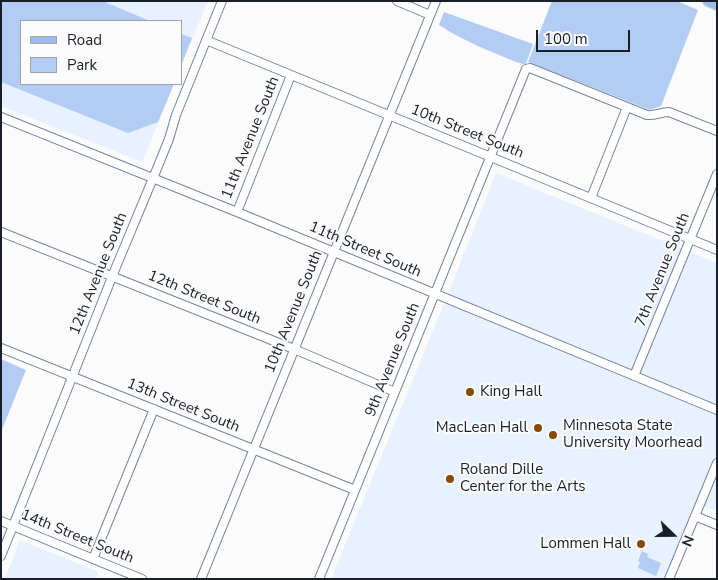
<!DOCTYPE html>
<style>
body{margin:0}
#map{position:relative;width:718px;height:580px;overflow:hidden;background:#fbfbfb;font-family:"Nunito Sans",sans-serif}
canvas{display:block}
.frame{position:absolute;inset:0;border:2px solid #181f29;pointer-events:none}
.legend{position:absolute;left:20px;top:20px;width:162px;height:65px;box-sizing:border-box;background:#fbfbfb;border:1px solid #a0a3a7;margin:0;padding:6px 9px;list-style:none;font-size:15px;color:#181f29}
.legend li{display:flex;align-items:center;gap:10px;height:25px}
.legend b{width:25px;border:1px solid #a0a3a7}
.north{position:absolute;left:648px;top:510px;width:50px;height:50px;-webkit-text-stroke:4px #fbfbfb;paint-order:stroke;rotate:112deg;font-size:14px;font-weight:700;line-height:20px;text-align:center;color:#181f29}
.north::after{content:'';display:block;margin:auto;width:18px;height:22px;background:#181f29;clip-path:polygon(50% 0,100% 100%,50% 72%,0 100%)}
.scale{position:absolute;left:536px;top:30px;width:94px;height:22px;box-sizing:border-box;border:2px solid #181f29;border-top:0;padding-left:6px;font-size:15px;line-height:18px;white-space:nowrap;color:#181f29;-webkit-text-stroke:4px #fbfbfb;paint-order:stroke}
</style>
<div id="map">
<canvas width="718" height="580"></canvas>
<div class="frame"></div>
<ul class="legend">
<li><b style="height:6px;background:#9abcee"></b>Road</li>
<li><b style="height:14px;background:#b2ccf3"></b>Park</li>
</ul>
<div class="north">N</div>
<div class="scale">100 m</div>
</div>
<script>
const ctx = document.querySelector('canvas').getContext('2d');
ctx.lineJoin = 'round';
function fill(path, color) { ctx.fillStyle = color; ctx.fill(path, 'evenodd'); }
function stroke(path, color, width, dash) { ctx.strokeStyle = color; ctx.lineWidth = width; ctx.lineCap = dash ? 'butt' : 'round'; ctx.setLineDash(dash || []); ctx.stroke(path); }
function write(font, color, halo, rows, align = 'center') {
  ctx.font = font + ' "Nunito Sans",sans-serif'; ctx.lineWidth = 4; ctx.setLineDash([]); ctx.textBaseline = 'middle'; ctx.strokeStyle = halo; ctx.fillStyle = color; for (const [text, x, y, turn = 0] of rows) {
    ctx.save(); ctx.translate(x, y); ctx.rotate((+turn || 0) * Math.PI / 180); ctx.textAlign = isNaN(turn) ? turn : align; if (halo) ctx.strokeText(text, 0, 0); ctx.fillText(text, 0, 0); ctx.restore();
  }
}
const built = new Path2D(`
 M1,1H208L181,66V21H21V84H174L142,162L1,106Z
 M496,173L717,263V511L695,503L664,579H331L450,289Z
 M20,540L99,572L96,579H5Z`);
const green = new Path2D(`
 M1,1H107V3L150,21H21V84H174L158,122L128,133L1,82Z
 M552,1H677L698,10L661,106L650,110L528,62Z
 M444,12L533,44L526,64H523L516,62C490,51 463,41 439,25Z
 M181,34L192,38L181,66Z
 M1,359L26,370L1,432Z
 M642,551L648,554L647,557L661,563L656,576L638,568L640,562L638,561Z`);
const minor = new Path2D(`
 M397,1L430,15
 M206,40L717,250
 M1,117L237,212L717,410
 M591,198L627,107
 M237,212L291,75
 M1,232L294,349L395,392
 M1,348L355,490
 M634,376L717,174
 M695,516L717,525
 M1,521L142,579
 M1,556L116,267L156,171L169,139L176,115L222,1
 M93,559L154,409
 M201,579L436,1
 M319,579L526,69L530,68L647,115C655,116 661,112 669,112L717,131
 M669,579L717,463`);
const major = new Path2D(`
 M708,1L717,5`);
const markers = [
 [470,392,5,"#864a05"],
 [538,428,5,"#864a05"],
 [553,435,5,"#864a05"],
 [450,479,5,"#864a05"],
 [641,544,5,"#864a05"]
];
const streetNames = [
 ["10th Street South",467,132,22],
 ["11th Avenue South",251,138,-68],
 ["11th Street South",365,250,23],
 ["7th Avenue South",663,270,-68],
 ["12th Avenue South",99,274,-68],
 ["12th Street South",204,298,22],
 ["10th Avenue South",294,312,-68],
 ["9th Avenue South",393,360,-68],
 ["13th Street South",183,406,22],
 ["14th Street South",77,537,22]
];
const poiNames = [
 ["King Hall",480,392],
 ["Minnesota State",563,426],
 ["University Moorhead",563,443],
 ["MacLean Hall",528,428,"right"],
 ["Roland Dille",460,470],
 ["Center for the Arts",460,487],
 ["Lommen Hall",631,544,"right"]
];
fill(built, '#e7f1ff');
fill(green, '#b2ccf3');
stroke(minor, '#74859e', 10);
stroke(major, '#d5d7d8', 12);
stroke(minor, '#fff', 8);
stroke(major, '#9abcee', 10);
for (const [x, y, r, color] of markers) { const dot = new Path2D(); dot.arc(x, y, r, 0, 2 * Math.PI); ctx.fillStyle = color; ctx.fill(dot); stroke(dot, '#fbfbfb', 2); }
write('15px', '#181f29', '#fbfbfb', streetNames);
write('15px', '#181f29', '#fbfbfb', poiNames, 'left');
</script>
